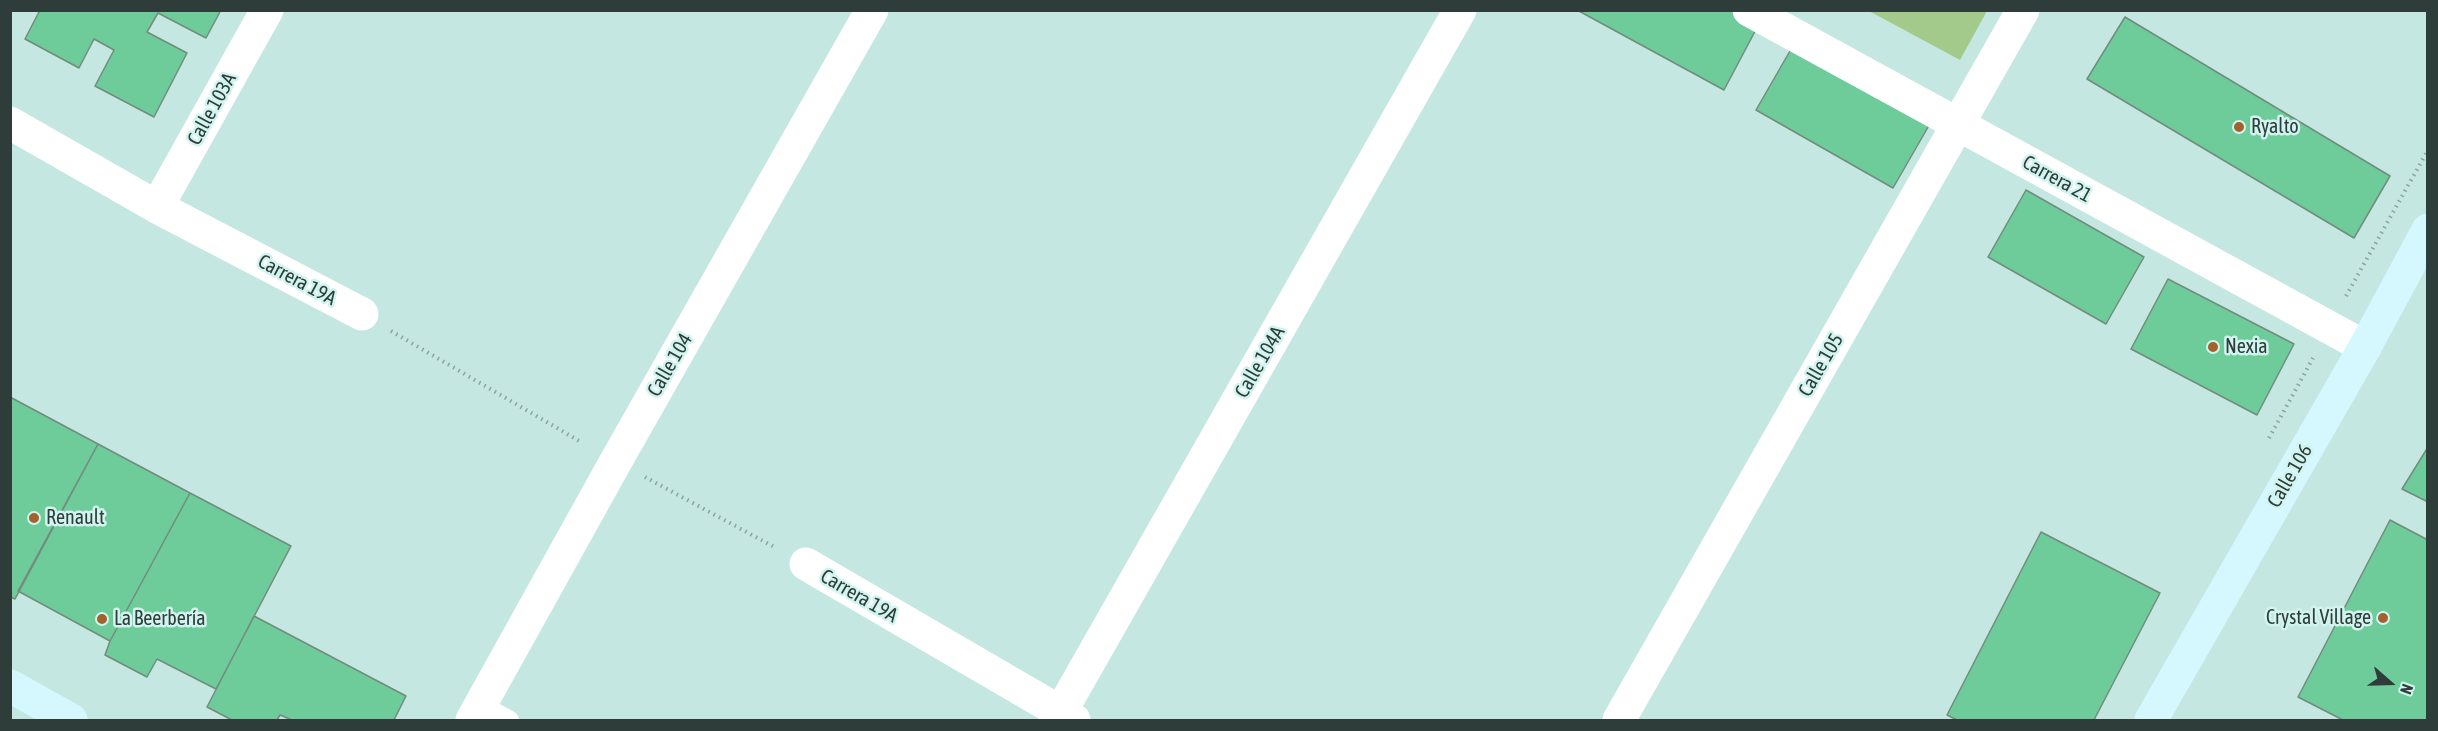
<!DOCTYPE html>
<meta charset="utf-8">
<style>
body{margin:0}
#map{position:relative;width:2438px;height:731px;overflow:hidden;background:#c4e7e1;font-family:"Asap Condensed",sans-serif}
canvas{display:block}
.frame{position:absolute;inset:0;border:12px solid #2e3c3a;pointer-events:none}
.north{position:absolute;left:2360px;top:653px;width:60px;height:60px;-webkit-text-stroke:4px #d1f4ee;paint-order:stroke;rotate:110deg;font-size:16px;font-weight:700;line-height:24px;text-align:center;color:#2e3c3a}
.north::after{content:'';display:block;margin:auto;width:21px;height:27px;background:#2e3c3a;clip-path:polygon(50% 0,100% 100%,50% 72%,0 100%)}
</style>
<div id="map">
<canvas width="2438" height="731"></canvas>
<div class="frame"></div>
<div class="north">N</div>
</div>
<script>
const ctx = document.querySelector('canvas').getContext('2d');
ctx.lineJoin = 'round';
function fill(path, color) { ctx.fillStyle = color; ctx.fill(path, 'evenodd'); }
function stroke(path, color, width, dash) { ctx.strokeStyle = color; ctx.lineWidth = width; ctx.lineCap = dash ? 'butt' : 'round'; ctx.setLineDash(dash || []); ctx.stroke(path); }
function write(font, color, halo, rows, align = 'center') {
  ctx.font = font + ' "Asap Condensed",sans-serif'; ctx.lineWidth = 5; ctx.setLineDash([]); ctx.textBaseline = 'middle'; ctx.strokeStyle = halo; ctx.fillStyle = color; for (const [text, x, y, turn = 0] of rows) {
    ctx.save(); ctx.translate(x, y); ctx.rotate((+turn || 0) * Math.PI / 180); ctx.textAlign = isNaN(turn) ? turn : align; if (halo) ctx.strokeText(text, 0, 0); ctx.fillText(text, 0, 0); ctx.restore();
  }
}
const green = new Path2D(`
 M1869,11L1987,10V11L1960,60Z`);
const building = new Path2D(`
 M40,10L97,11L221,10L206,38L158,13L147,32L187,53L154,117L95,86L114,50L94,39L79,68L25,39Z
 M1577,10H1743L1761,20L1724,90Z
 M2125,17L2390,176L2354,238L2087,79Z
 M1794,44L1931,122L1893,188L1756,110Z
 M2026,190L2144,257L2106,324L1988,257Z
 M2168,279L2294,344L2257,415L2131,349Z
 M10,397L98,444L15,599L10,597Z
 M98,444L190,493L110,641L18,591Z
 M2428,447V502L2402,489Z
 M190,493L291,546L216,689L157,659L147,677L105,655L110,641Z
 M2390,520L2428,540V720H2343L2298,697Z
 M2041,532L2160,593L2094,720H1957L1947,715Z
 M254,616L406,696L394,720H292L280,715L277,720H232L207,707Z`);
const path = new Path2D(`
 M2346,296L2428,150
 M391,331L581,442
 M2269,438L2313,358
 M645,477L776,548`);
const service = new Path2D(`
 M481,704L510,720`);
const minor = new Path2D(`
 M1749,10L2365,347
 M10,123L157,207L362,314
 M157,207L267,10
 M806,564L1074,720
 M1060,713L1460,10
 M1619,720L2023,10`);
const tertiary = new Path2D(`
 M472,720L616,461L872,10`);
const secondary = new Path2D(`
 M10,686L71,720
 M2151,720L2365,347L2428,230`);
const markers = [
 [2239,127,6,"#a2612d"],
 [2213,347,6,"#a2612d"],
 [34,518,6,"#a2612d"],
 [2383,618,6,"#a2612d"],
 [102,619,6,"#a2612d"]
];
const streetNames = [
 ["Calle 103A",212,109,-61],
 ["Carrera 21",2057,179,29],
 ["Carrera 19A",297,280,28],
 ["Calle 104A",1260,362,-60],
 ["Calle 104",670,365,-60],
 ["Calle 105",1821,365,-60],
 ["Calle 106",2290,476,-60],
 ["Carrera 19A",859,596,30]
];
const poiNames = [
 ["Ryalto",2251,127],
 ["Nexia",2225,347],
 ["Renault",46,518],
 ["Crystal Village",2371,618,"right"],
 ["La Beerbería",114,619]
];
fill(green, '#a4ca8b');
fill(building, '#6ecb9a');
stroke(building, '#728c7d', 1.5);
stroke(path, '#8aa5a0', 4, [1.5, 4.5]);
stroke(service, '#fff', 18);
stroke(minor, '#fff', 33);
stroke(tertiary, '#fff', 33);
stroke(secondary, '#d5f8ff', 33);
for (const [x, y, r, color] of markers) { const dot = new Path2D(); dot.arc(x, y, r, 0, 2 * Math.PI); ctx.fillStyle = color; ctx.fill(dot); stroke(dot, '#d1f4ee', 2); }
write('20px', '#2e3c3a', '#d1f4ee', streetNames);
write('20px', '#2e3c3a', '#d1f4ee', poiNames, 'left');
</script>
